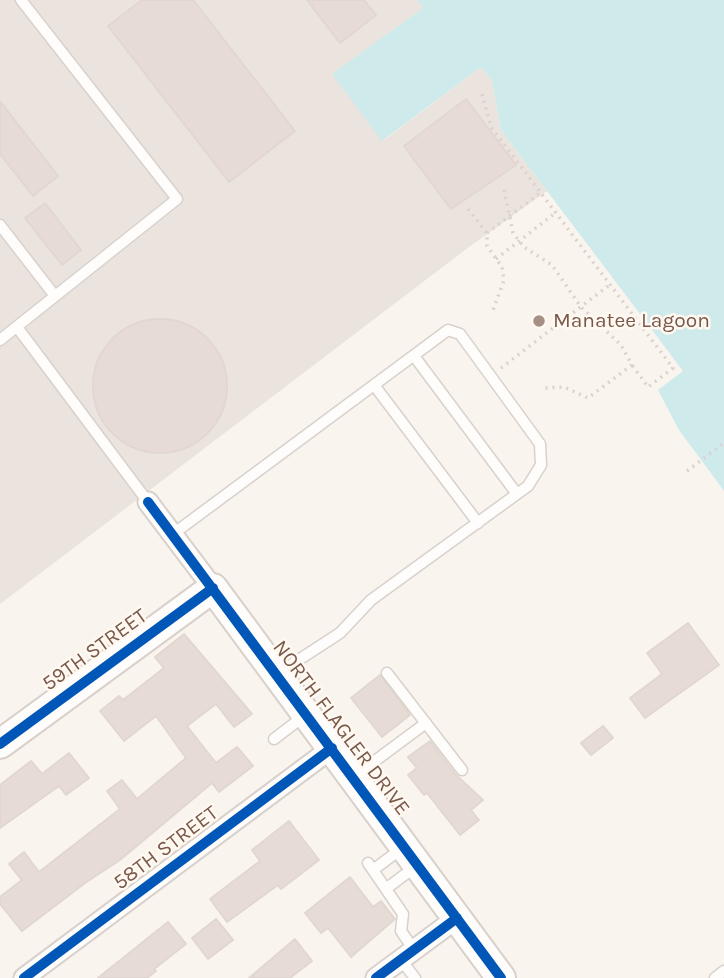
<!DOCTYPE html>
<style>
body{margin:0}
canvas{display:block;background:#f9f4ee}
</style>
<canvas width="724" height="978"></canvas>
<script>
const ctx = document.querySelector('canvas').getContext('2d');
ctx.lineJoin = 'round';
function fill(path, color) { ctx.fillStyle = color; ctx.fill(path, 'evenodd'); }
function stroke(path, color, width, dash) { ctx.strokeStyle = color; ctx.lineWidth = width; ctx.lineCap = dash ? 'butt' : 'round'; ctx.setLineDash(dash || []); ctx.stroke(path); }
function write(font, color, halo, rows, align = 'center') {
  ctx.font = font + ' Karla,sans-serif'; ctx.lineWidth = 5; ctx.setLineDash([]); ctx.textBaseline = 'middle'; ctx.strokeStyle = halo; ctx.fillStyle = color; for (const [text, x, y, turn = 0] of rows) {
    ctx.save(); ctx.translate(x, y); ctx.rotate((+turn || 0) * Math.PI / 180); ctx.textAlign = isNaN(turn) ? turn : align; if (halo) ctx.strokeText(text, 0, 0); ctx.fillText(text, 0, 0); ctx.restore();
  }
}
const industrial = new Path2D(`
 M0,0H417L423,8L333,74L383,141L481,67L492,81L501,130L547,191L465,250L0,604Z`);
const water = new Path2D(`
 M417,0H724V491L679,430L658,390L683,371L501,130L492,81L481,67L382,141L332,74L423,8Z`);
const building = new Path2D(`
 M142,0H193L295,131L229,182L108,26Z
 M307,0H364L376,15L340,43Z
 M466,99L516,165L451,209L404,146Z
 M0,101L58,176L33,196L0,154Z
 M45,203L81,250L62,265L25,218Z
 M93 386a67 67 0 1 1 134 0a67 67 0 1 1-134 0Z
 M688,623L719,665L645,718L630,698L662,674L647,653Z
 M184,634L252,714L234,727L216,704L187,726L216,763L237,747L253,766L219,792L212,783L120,860L85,883L22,931L0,904V897L22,880L9,864L24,852L39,872L120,809L107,791L122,780L137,799L186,758L156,716L124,741L100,711L119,696L123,700L164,668L155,657Z
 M380,675L410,715L382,737L351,698Z
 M603,726L613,738L591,755L581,743Z
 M430,741L456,775L483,800L471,810L479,820L460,835L427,793L424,795L408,775L417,768L408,757Z
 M69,753L89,778L66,795L59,786L0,828V785L31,761L42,774Z
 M289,821L319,860L281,889L278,885L227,922L210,899L260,861L252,850Z
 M350,877L373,907L381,901L395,919L351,957L328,928L321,933L305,913Z
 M216,919L233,940L208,959L192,938Z
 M168,922L186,944L154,969L156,971L147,978H98Z
 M295,939L312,961L290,978H249Z`);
const path = new Path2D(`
 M482,94L491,127L673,368L648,387L632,365
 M504,190L513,233L524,247L552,265L581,307L621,345L632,365L588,398L564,387L544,388
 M468,209L487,233V246L502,267L504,280L492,313
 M487,233L540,193
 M496,259L554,214
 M501,368L608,286
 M687,471L724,443`);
const lane = new Path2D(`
 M0,225L55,296
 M17,327L148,502
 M0,340L177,199L21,0
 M414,356L517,494
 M374,385L478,523
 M173,534L448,330L460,334L540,444L541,465L528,486L371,600L340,633L280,672
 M387,673L462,770
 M274,739L304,716
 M356,775L426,723
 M368,863L403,914L401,931L414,950
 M373,870L401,849
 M387,888L415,867
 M401,960L415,978
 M715,978L724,971`);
const street = new Path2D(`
 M148,502L213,588
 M24,978L332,748
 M376,978L457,918`);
const secondary = new Path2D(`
 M0,744L213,588L501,978`);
const cycleway = new Path2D(`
 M148,502L501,978
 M0,744L213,588
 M24,978L332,748
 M376,978L457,918`);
const markers = [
 [539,321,7,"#a68f85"]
];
const poiNames = [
 ["Manatee Lagoon",553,321]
];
const streetNames = [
 ["59TH STREET",95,650,-36],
 ["NORTH FLAGLER DRIVE",341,728,53],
 ["58TH STREET",166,848,-37]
];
fill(industrial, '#ebe3dd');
fill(water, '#cfeaea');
fill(building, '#e6dcd5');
stroke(building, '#e2d7d0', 2);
stroke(lane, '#d8d1cc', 13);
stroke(street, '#d8d1cc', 23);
stroke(secondary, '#d9d0ca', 32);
stroke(path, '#dbd2ce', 3.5, [2, 5]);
stroke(lane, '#fefdfc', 10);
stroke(street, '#fefdfc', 19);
stroke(secondary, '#fefdfc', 28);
stroke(cycleway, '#0057b8', 10);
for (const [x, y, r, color] of markers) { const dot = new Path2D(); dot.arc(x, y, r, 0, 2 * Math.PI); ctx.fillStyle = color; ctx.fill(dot); stroke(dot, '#fff9f1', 2.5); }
write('21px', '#79594c', '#fff9f1', poiNames, 'left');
write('21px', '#79594c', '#fff9f1', streetNames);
</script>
